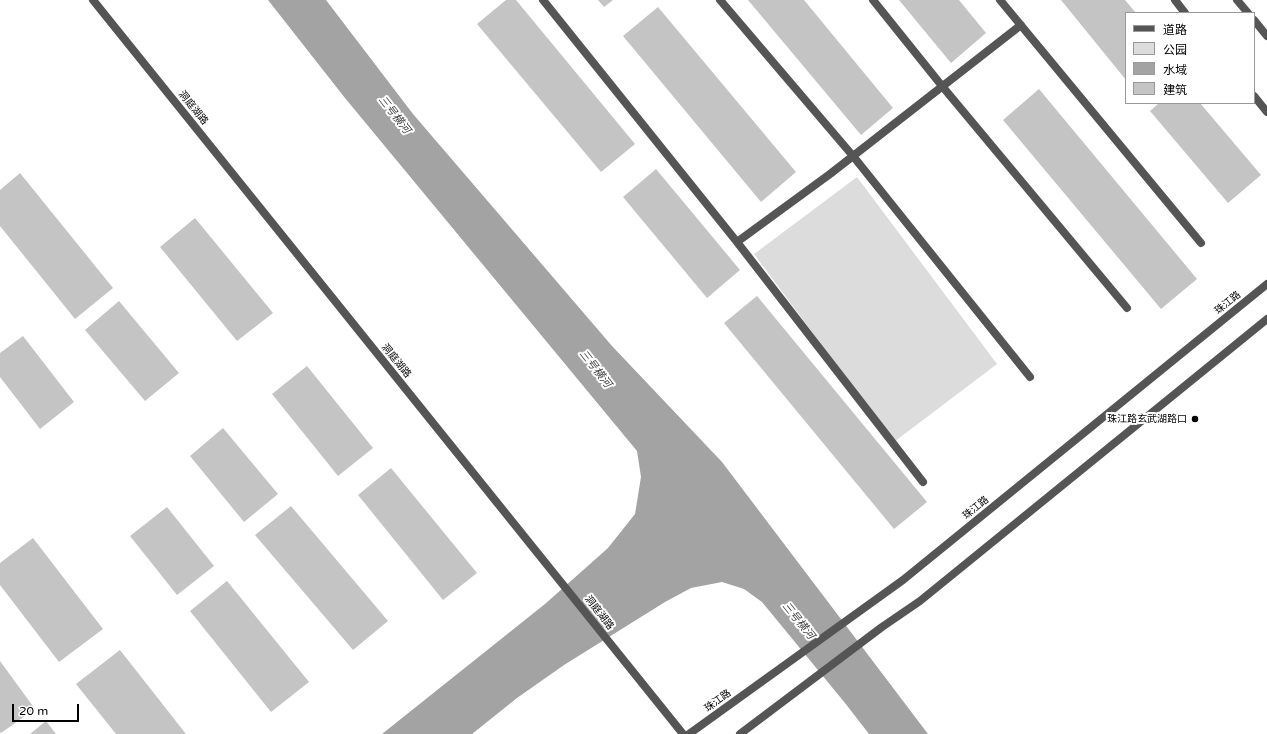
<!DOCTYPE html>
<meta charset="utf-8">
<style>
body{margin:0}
#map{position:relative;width:1267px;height:734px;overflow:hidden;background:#fff;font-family:"Varela Round","Noto Sans SC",sans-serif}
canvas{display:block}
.legend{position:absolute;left:1125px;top:12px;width:130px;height:92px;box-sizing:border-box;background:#fff;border:1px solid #999;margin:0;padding:5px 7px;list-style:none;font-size:12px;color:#000}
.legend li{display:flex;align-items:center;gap:8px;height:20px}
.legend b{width:20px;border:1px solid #999}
.scale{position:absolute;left:12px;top:704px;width:67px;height:18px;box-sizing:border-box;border:2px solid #000;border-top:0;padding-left:5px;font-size:12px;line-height:14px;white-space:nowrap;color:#000;-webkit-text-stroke:3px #fff;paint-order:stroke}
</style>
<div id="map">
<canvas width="1267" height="734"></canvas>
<ul class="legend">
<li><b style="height:5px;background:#555"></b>道路</li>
<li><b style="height:11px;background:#dcdcdc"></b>公园</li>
<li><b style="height:11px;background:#a3a3a3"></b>水域</li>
<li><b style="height:11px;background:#c4c4c4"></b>建筑</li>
</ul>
<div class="scale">20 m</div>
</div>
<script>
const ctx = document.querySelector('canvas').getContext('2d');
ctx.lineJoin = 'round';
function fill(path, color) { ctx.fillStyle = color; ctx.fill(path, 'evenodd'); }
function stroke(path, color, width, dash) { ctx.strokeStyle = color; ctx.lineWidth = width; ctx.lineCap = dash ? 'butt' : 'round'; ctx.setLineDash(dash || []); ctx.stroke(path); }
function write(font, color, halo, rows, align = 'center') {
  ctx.font = font + ' "Varela Round","Noto Sans SC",sans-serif'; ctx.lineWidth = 4; ctx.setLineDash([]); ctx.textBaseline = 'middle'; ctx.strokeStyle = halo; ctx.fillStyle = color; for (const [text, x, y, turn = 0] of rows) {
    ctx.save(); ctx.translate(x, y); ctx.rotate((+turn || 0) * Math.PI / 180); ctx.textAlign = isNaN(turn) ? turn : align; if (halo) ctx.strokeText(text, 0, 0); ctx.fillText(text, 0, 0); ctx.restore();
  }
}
const green = new Path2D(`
 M857,177L997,364L894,442L754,254Z`);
const water = new Path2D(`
 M268,0H326L413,114L612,346L722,462L928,734H869L845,703L762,602L744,589L722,582L691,588L665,602L564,665L517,698L472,734H382L545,604L608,548L635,514L641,477L637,451L345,98Z`);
const building = new Path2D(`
 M506,0H516L635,144L601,172L477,24Z
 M598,0H613L604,7Z
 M748,0H804L893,108L861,135Z
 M899,0H959L986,33L951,63Z
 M1061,0H1125L1136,13H1126V80Z
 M658,7L796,172L761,202L623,36Z
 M1039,89L1197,279L1161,309L1003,120Z
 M1159,103H1200L1261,175L1228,203L1150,111Z
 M656,169L740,270L707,298L623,197Z
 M20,173L113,288L75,319L0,226V190Z
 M195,218L273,313L237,341L160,247Z
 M757,296L927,502L894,529L724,323Z
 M119,301L179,373L145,401L85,330Z
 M23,336L74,402L40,429L0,377V353Z
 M307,366L373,448L338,476L272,394Z
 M223,428L278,494L244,522L190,456Z
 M391,468L477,573L443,600L358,495Z
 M291,506L388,621L353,650L255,535Z
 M167,507L214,566L177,595L130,536Z
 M33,538L103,629L59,662L0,585V563Z
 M227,581L309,682L271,712L190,611Z
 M120,650L186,734H116L76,684Z
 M0,661L35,709L1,733L0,732Z
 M46,721L56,734H30Z`);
const service = new Path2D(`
 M543,0L737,242L830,174L1021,25
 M720,0L853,156L1030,377
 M873,0L942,86L1127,308
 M1000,0L1201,243
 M737,242L923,482`);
const tertiary = new Path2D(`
 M93,0L683,734
 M1175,0L1185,13
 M1237,0L1248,13
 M1254,20L1267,36
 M1254,96L1267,112
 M689,734L903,580L1267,284
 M740,734L882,627L920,601L1267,319`);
const markers = [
 [1195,419,4,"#000"]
];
const streetNames = [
 ["洞庭湖路",193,108,51],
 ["珠江路",1228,303,-39],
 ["洞庭湖路",396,361,51],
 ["珠江路",976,508,-39],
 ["洞庭湖路",599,613,52],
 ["珠江路",718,701,-36]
];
const poiNames = [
 ["珠江路玄武湖路口",1187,419]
];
const waterNames = [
 ["三号横河",394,115,52],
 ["三号横河",595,369,52],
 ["三号横河",798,621,51]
];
fill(green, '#dcdcdc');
fill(water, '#a3a3a3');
fill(building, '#c4c4c4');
stroke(service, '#555', 8);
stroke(tertiary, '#555', 8);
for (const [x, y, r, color] of markers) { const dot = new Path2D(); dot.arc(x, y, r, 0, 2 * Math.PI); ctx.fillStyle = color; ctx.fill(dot); stroke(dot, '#fff', 1.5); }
write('10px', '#000', '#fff', streetNames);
write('10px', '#000', '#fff', poiNames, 'right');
write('italic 11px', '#444', '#fff', waterNames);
</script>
